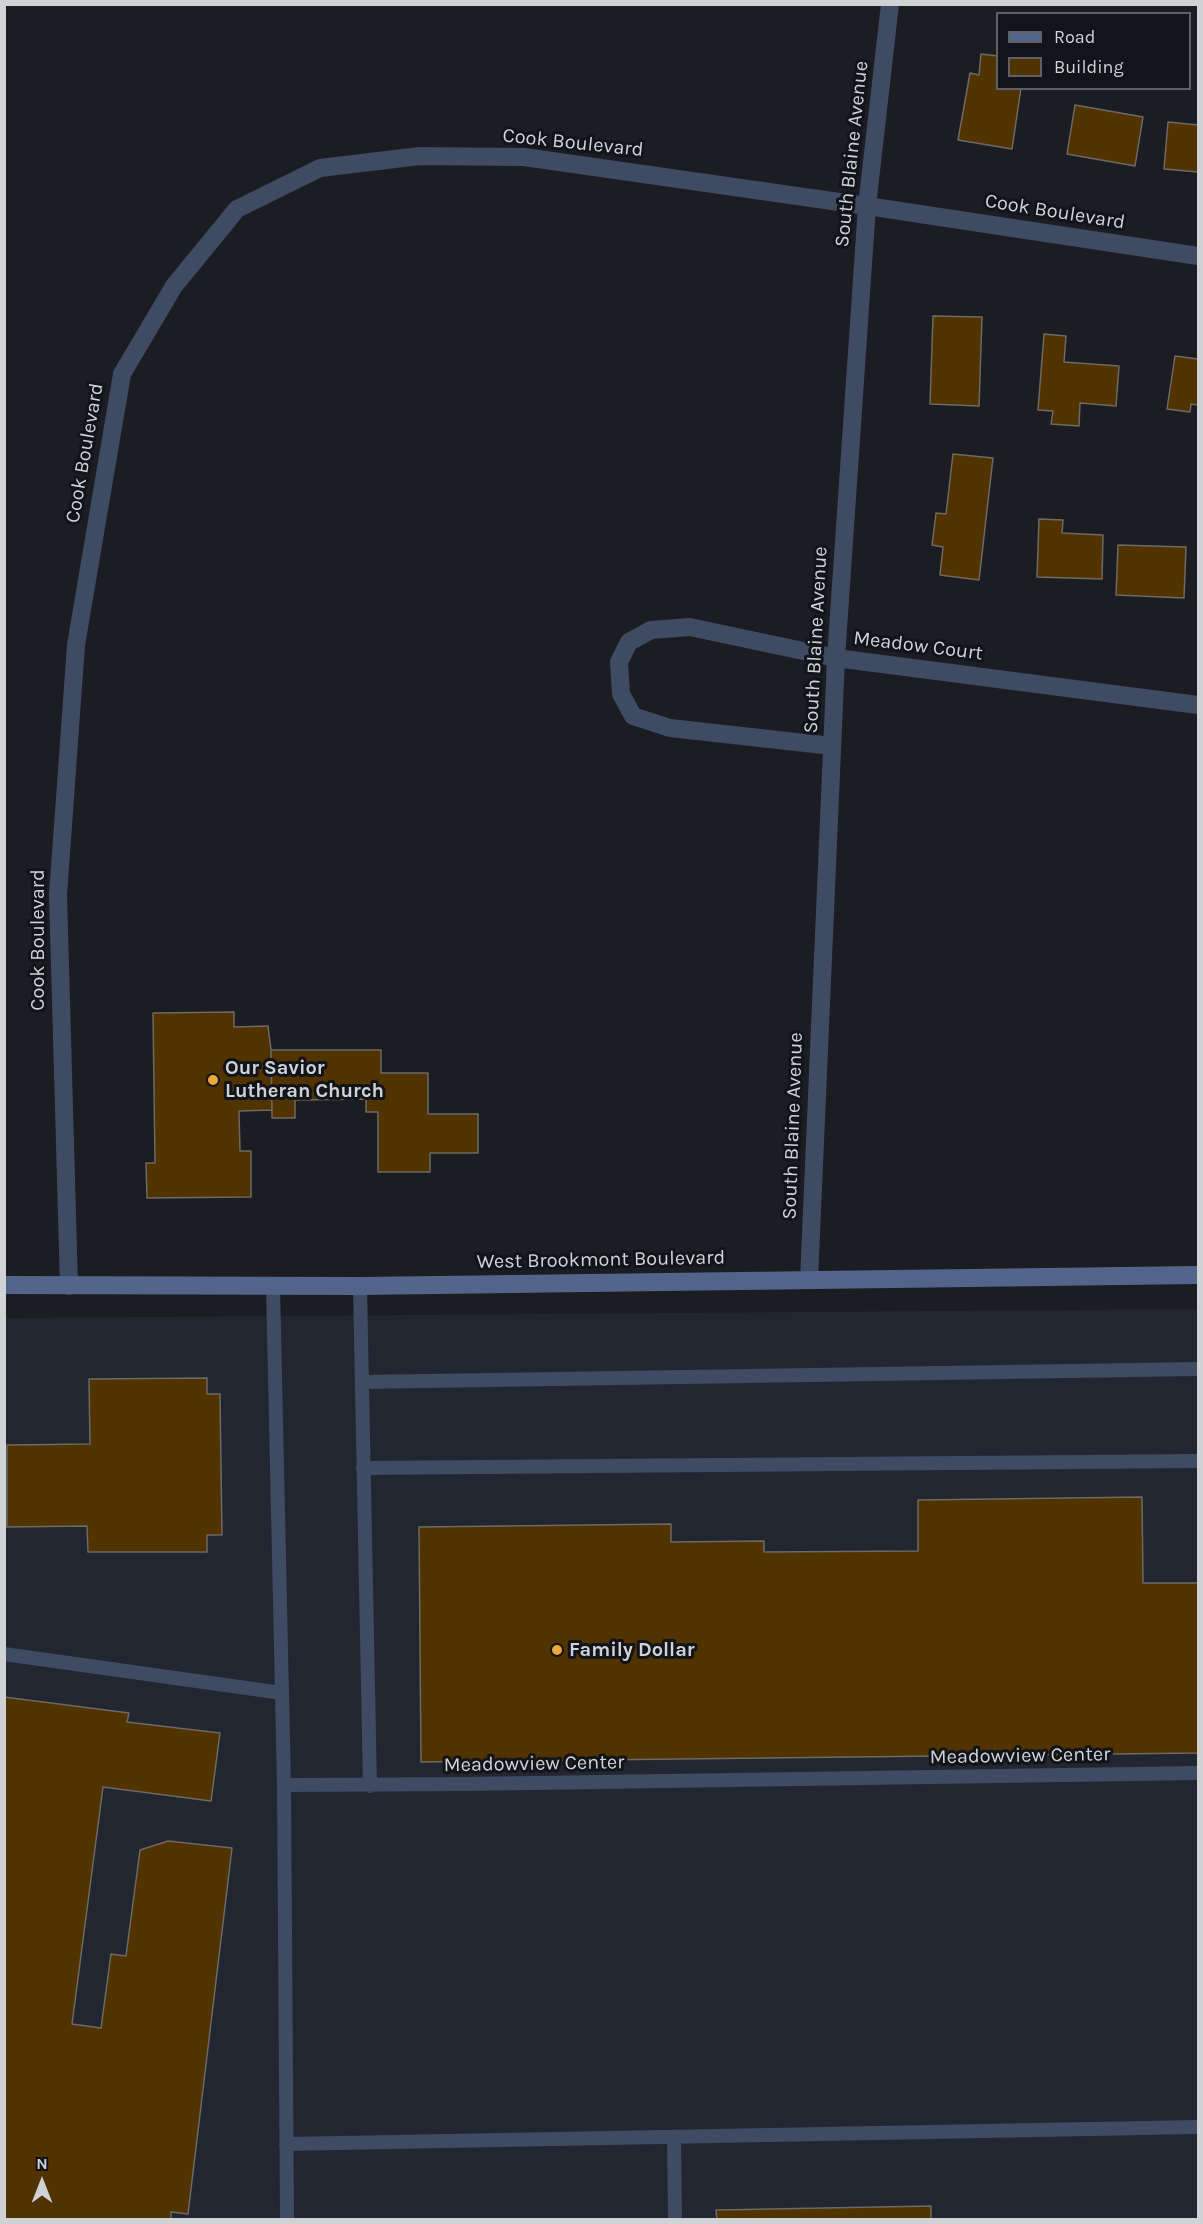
<!DOCTYPE html>
<style>
body{margin:0}
#map{position:relative;width:1203px;height:2224px;overflow:hidden;background:#1b1d22;font-family:Karla,sans-serif}
canvas{display:block}
.frame{position:absolute;inset:0;border:6px solid #d0d2d6;pointer-events:none}
.legend{position:absolute;left:996px;top:12px;width:195px;height:78px;box-sizing:border-box;background:#121419;border:2px solid #5e6065;margin:0;padding:8px 10px;list-style:none;font-size:18px;color:#d0d2d6}
.legend li{display:flex;align-items:center;gap:12px;height:30px}
.legend b{width:30px;border:2px solid #5e6065}
.north{position:absolute;left:12px;top:2152px;width:60px;height:60px;-webkit-text-stroke:4px #121419;paint-order:stroke;rotate:0deg;font-size:16px;font-weight:700;line-height:24px;text-align:center;color:#d0d2d6}
.north::after{content:'';display:block;margin:auto;width:21px;height:27px;background:#d0d2d6;clip-path:polygon(50% 0,100% 100%,50% 72%,0 100%)}
</style>
<div id="map">
<canvas width="1203" height="2224"></canvas>
<div class="frame"></div>
<ul class="legend">
<li><b style="height:8px;background:#52648a"></b>Road</li>
<li><b style="height:16px;background:#513300"></b>Building</li>
</ul>
<div class="north">N</div>
</div>
<script>
const ctx = document.querySelector('canvas').getContext('2d');
ctx.lineJoin = 'round';
function fill(path, color) { ctx.fillStyle = color; ctx.fill(path, 'evenodd'); }
function stroke(path, color, width, dash) { ctx.strokeStyle = color; ctx.lineWidth = width; ctx.lineCap = dash ? 'butt' : 'round'; ctx.setLineDash(dash || []); ctx.stroke(path); }
function write(font, color, halo, rows, align = 'center') {
  ctx.font = font + ' Karla,sans-serif'; ctx.lineWidth = 6; ctx.setLineDash([]); ctx.textBaseline = 'middle'; ctx.strokeStyle = halo; ctx.fillStyle = color; for (const [text, x, y, turn = 0] of rows) {
    ctx.save(); ctx.translate(x, y); ctx.rotate((+turn || 0) * Math.PI / 180); ctx.textAlign = isNaN(turn) ? turn : align; if (halo) ctx.strokeText(text, 0, 0); ctx.fillText(text, 0, 0); ctx.restore();
  }
}
const built = new Path2D(`
 M1198,1309V2219H5L4,1318Z`);
const building = new Path2D(`
 M981,54L998,56V88H1021L1012,149L958,140L970,73L979,75Z
 M1075,105L1143,117L1135,166L1067,154Z
 M1168,122L1198,125V172L1164,169Z
 M933,316L982,317L979,406L930,404Z
 M1044,334L1066,336L1064,362L1119,366L1116,406L1080,403L1079,426L1051,424L1053,411L1038,410Z
 M1175,356L1198,359V405L1191,404L1190,412L1167,409Z
 M953,454L993,458L979,580L940,575L943,547L932,545L936,513L946,514Z
 M1039,519L1063,520L1062,533L1103,535L1102,579L1037,577Z
 M1118,545L1186,547L1184,598L1116,595Z
 M234,1012V1027L268,1026L271,1050L272,1110L239,1111L240,1151H251V1197L147,1198L146,1163H155L153,1013Z
 M271,1050H381V1073H428V1114H478V1153H430V1172H378V1112H366V1099L295,1100V1118H272Z
 M207,1378V1394H220L222,1535H207V1552H88L87,1526L7,1527V1445L90,1444L89,1379Z
 M1142,1497L1143,1583H1198V1753L421,1762L419,1527L671,1524V1542L764,1541V1552L918,1551V1500Z
 M4,1697L129,1713L127,1722L220,1733L211,1801L103,1787L72,2024L101,2028L111,1954L126,1956L140,1850L168,1841L232,1848L188,2214L171,2212V2220H4Z
 M931,2206V2220H717L716,2210Z`);
const lane = new Path2D(`
 M273,1286L282,1693
 M360,1286L370,1786
 M362,1382L1198,1369
 M363,1468L1198,1461
 M4,1654L282,1693L284,1785
 M674,2138L675,2220
 M286,2144L1198,2127
 M287,2220L284,1785L466,1784L1198,1773`);
const street = new Path2D(`
 M832,746L670,728L633,716L621,694L619,662L629,642L651,630L690,627L836,658L1198,705
 M809,1280L836,658L867,206L890,4
 M69,1286L58,895L76,645L122,374L174,286L237,209L320,168L420,156L524,157L867,206L1198,256`);
const secondary = new Path2D(`
 M4,1285L360,1286L1198,1275`);
const markers = [
 [213,1080,6,"#eda83b"],
 [557,1650,6,"#eda83b"]
];
const streetNames = [
 ["Cook Boulevard",573,143,6],
 ["South Blaine Avenue",852,154,-84],
 ["Cook Boulevard",1055,212,9],
 ["Cook Boulevard",85,453,-80],
 ["South Blaine Avenue",816,640,-87],
 ["Meadow Court",918,646,7],
 ["Cook Boulevard",38,940,-90],
 ["South Blaine Avenue",793,1126,-88],
 ["West Brookmont Boulevard",601,1260,-1],
 ["Meadowview Center",1020,1756,-1],
 ["Meadowview Center",534,1764,-1]
];
const poiNames = [
 ["Our Savior",225,1068],
 ["Lutheran Church",225,1091],
 ["Family Dollar",569,1650]
];
fill(built, '#212630');
fill(building, '#513300');
stroke(building, '#6d6963', 1.5);
stroke(lane, '#3f4b63', 14);
stroke(street, '#3f4b63', 18);
stroke(secondary, '#52648a', 18);
for (const [x, y, r, color] of markers) { const dot = new Path2D(); dot.arc(x, y, r, 0, 2 * Math.PI); ctx.fillStyle = color; ctx.fill(dot); stroke(dot, '#121419', 2); }
write('20px', '#d0d2d6', '#121419', streetNames);
write('bold 20px', '#d0d2d6', '#121419', poiNames, 'left');
</script>
